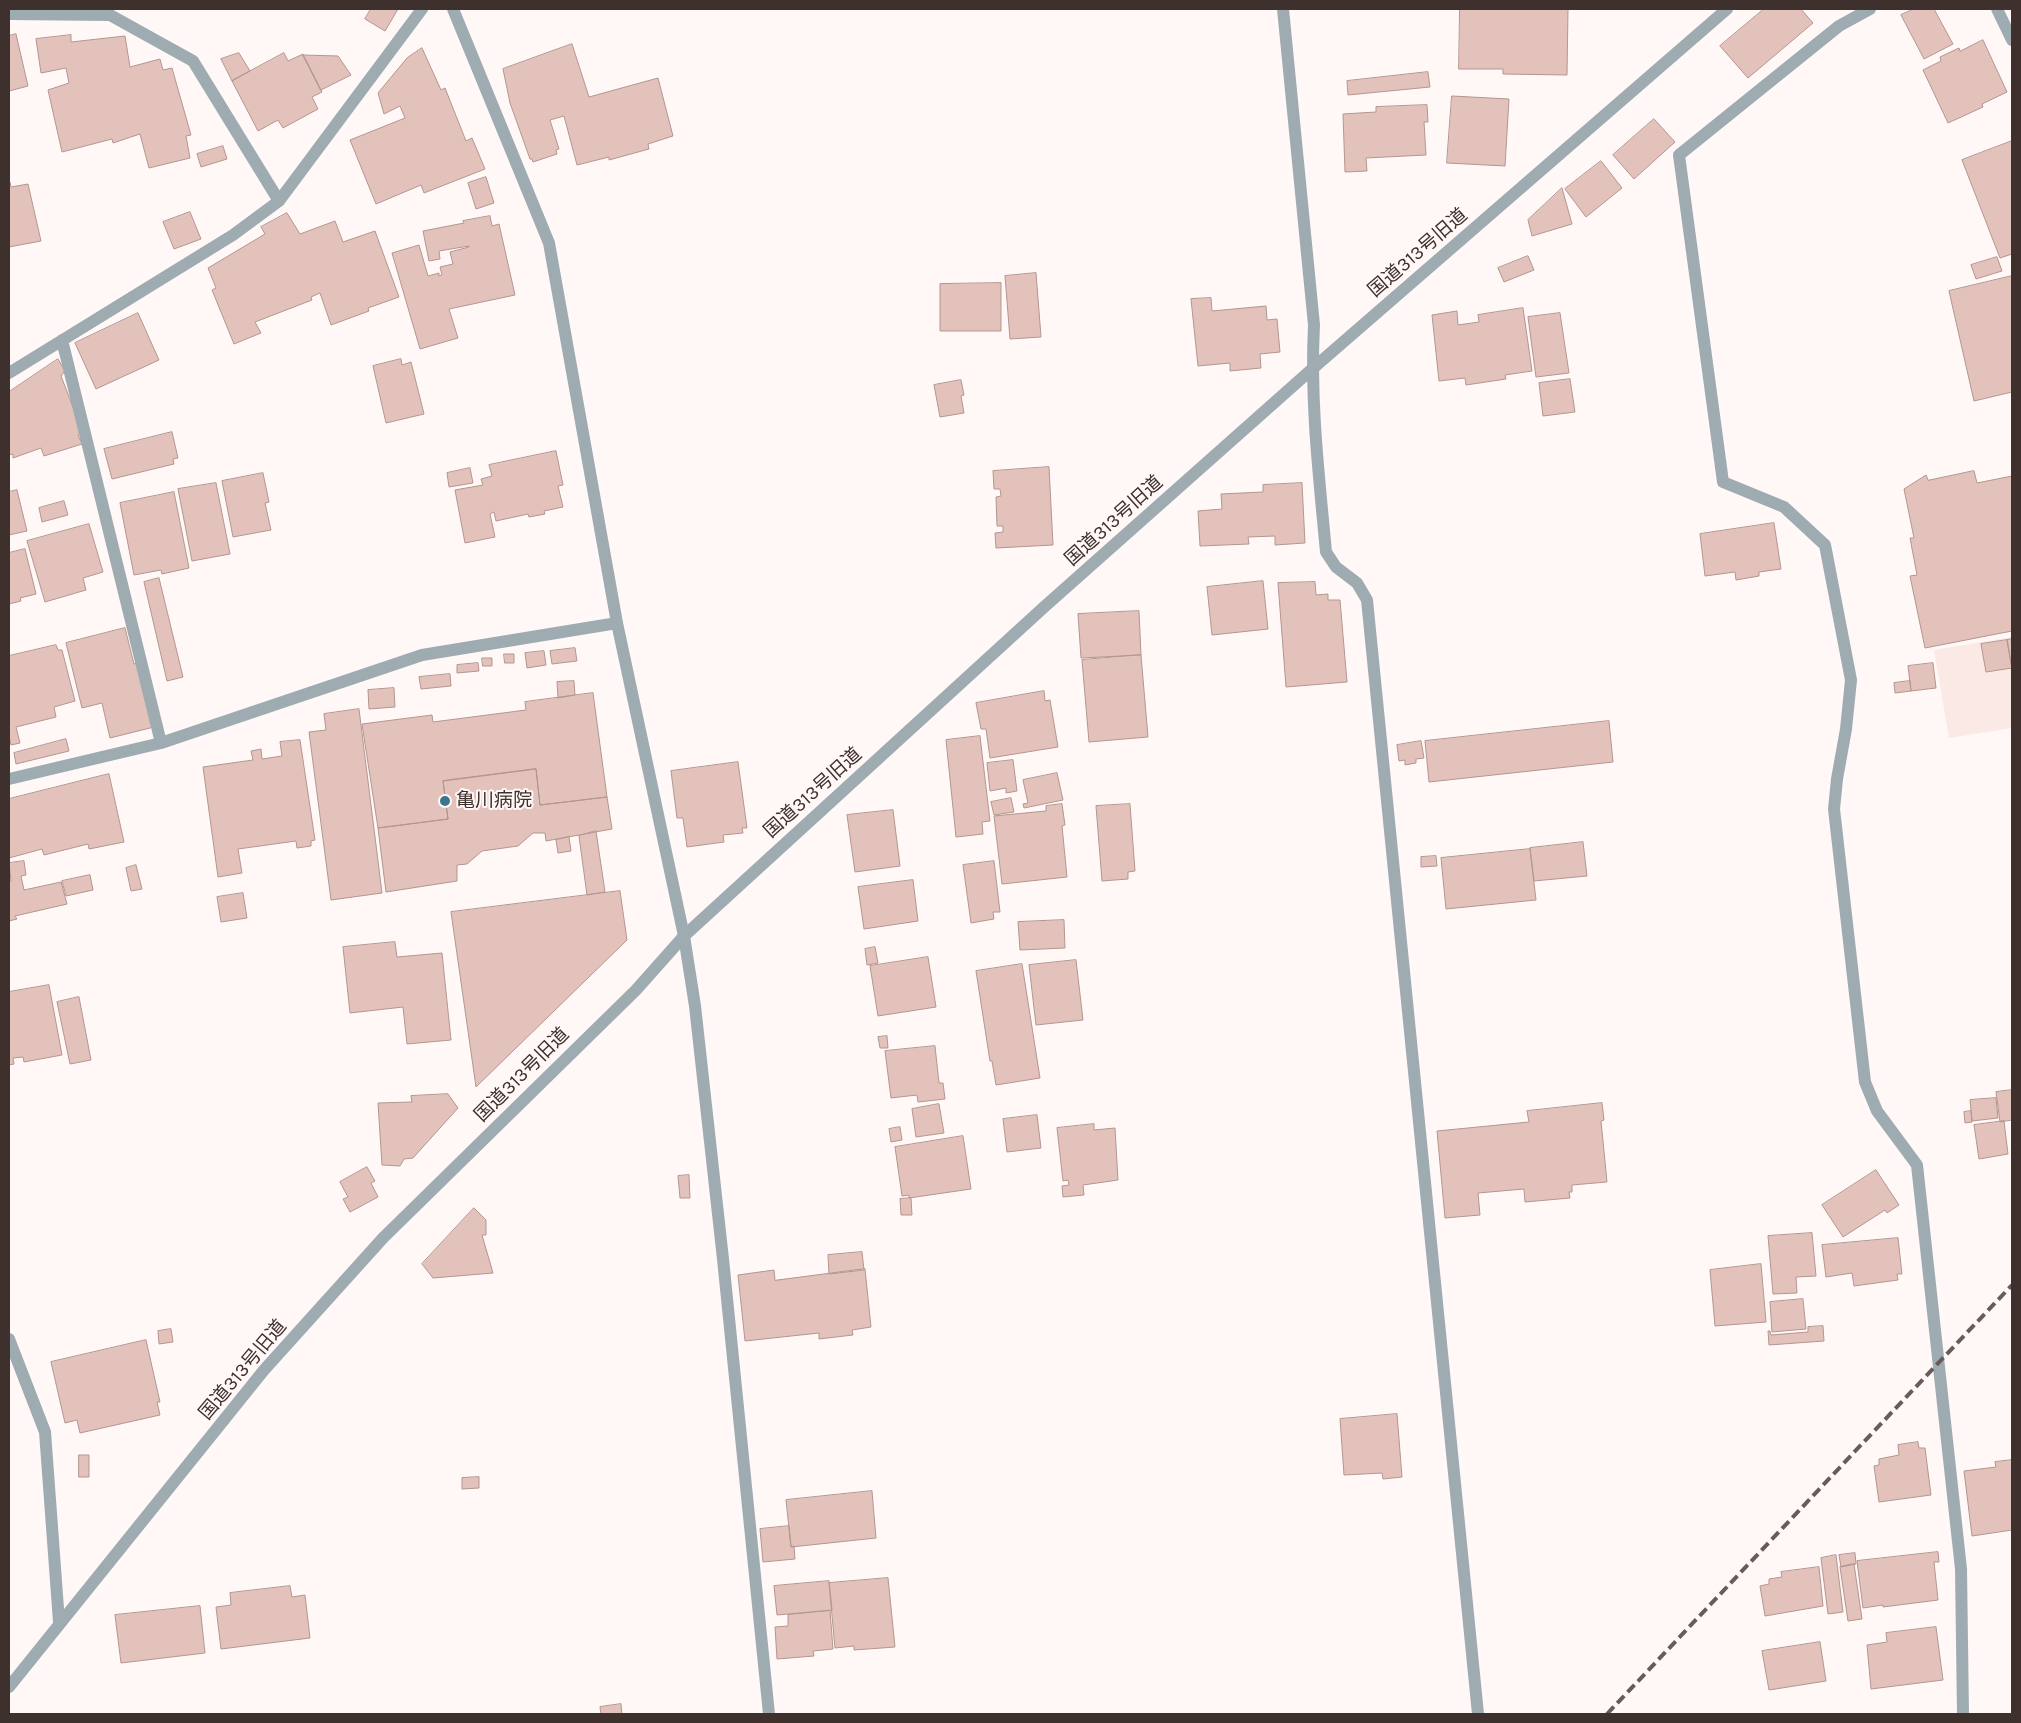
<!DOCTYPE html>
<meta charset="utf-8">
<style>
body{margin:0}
#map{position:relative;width:2021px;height:1723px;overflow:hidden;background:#fff8f7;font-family:Karla,sans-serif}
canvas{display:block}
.frame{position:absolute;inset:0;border:10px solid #3d302d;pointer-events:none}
</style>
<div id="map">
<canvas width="2021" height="1723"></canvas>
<div class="frame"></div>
</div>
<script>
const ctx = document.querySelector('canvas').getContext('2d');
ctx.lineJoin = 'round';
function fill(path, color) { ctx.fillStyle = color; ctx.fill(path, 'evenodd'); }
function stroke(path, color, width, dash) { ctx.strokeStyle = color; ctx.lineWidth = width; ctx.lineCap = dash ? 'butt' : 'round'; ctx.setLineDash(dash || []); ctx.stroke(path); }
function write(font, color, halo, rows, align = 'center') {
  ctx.font = font + ' Karla,"Noto Sans JP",sans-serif'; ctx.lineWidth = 4; ctx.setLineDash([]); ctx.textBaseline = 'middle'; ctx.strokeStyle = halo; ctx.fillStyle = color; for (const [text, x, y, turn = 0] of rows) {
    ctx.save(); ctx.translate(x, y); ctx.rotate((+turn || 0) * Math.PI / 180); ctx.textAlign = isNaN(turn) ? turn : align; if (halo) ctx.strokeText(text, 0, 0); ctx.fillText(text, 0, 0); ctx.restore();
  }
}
const built = new Path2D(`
 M2012,637V728L1949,738L1934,650Z`);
const building = new Path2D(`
 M371,9H398L385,31L365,19Z
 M1460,9H1568L1567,75L1503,74V69H1459Z
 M1764,9H1801L1813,23L1748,78L1720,46Z
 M1914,9H1934L1953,44L1924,59L1901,15Z
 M16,34L28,86L9,91V36Z
 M71,35V42L125,36L130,67L160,59L163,70L172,68L191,135L186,136L190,158L149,168L140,134L113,143L112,139L62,152L48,90L69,83L66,68L41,73L36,39Z
 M1983,40L2007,92L1982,104L1983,107L1948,123L1923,70L1941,61L1940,57L1959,48L1960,51Z
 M572,44L589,97L658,78L673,136L648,144L649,149L609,160V157L577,165L564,116L550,120L559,149L556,150L557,154L533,162L532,159H530L510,103L503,69Z
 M422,48L441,90L445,88L466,141L472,138L485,169L424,193L421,185L376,204L350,140L405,118L400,106L384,114L378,93L407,58Z
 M239,53L250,71L232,81L221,59Z
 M284,53L288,61L303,54L322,92L312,97L318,109L283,128L278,120L258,131L232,81Z
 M303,55L338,56L351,75L321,90Z
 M1428,72L1430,87L1348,95L1347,81Z
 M1452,96L1509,99L1505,166L1447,163Z
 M1427,105L1428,122H1424L1426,155L1366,158L1367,171L1345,172L1343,114L1376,112V107Z
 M1654,119L1675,142L1634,179L1613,155Z
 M2012,141V254L2000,258L1962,160Z
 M223,146L227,159L201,167L197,154Z
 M1601,161L1622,188L1586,217L1565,189Z
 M486,177L494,203L476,209L468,183Z
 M9,182H10L11,187L28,184L41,241L9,247Z
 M1562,188L1572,224L1532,236L1528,220Z
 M190,212L201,239L174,249L163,222Z
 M287,213L300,234L335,221L343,242L375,231L399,297L368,308L369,311L331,325L320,293L311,297L312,300L255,322L261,333L234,344L212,290L216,288L208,268L265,234L261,227Z
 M490,216L492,226L499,224L515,295L449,309L458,338L420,349L392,253L419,245L428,276L439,273V276L442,275L440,267L453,264L450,252L469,247V246L439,251L440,259L429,261L423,231L464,223L463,221Z
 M1528,256L1534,270L1504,282L1498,268Z
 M1997,257L2002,271L1976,279L1971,265Z
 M1036,273L1041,337L1010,339L1005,276Z
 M2012,276V392L1974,401L1949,291Z
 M1001,283V331H940V284Z
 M1211,298L1212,311L1266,306L1267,320L1277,319L1280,352L1260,354L1261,368L1230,371V363L1198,366L1191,299Z
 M1523,308L1532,371L1505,375L1506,379L1466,385L1465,378L1439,381L1432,315L1457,311L1458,325L1479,322L1478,315Z
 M138,313L159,360L96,389L75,343Z
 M1560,313L1569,373L1536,377L1528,317Z
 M58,359L65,371L61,376L83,433L78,435L82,444L44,456L41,448L13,458V454L9,455V392Z
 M401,359L402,365L411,362L424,414L386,423L373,366Z
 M1570,379L1575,412L1543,416L1539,383Z
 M961,380L964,395L961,396L964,413L940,417L934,385Z
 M172,432L178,458L173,459L174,464L112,479L104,449Z
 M556,451L563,485L558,486L563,507L544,511L545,514L529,517L528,514L496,521L494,512L490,514L495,537L465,543L455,490L483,485L481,479L492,476L489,465Z
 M1049,467L1053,545L996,548L995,533L1003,532V526H997L996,497L1001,496L1000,489H994L993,471Z
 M470,468L473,483L449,487L447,473Z
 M1974,471L1977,483L2012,476V631L1925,648L1910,576L1917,575L1910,538H1914L1904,489L1926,475L1928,480Z
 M263,473L269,502L265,503L271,530L233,537L222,481Z
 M216,483L230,554L192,561L178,489Z
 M1302,483L1305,543L1275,545V536L1248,537L1249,544L1200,546L1198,511L1222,509L1221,494L1263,492V485Z
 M17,490L27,531L9,535V492Z
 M174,492L189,568L162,574L161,570L134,575L120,503Z
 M64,501L68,515L42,522L39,508Z
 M1774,523L1781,569L1759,572V576L1736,580L1735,572L1705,576L1700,534Z
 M89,524L103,572L83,578L86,590L45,602L27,541Z
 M25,549L36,594L20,598L21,601L9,604V553Z
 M159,578L183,677L167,681L144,582Z
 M1263,581L1268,629L1212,635L1207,587Z
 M1315,582L1316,595L1328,594V600H1340L1347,682L1286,687L1278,583Z
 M1139,611L1141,655L1081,658L1078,614Z
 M125,628L134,664L137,663L154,727L110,738L102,703L82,708L66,643Z
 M2012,639V669L2007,640Z
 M2007,640L2012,668L1986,672L1981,644Z
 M56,645L58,650H62L75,701L54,707L56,717L16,727L20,743L11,745L9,736V656Z
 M575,648L577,661L552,664L550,651Z
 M544,651L546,665L527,668L525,653Z
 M504,654H514V663H505Z
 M1141,655L1148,737L1089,742L1082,660Z
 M482,658H492V666H483Z
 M478,663L479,671L457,673V665Z
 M1933,663L1936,688L1911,691L1908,666Z
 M450,674L451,686L421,689L419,677Z
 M574,681L575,695L558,698L557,682Z
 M1910,681L1911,691L1895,693L1894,683Z
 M394,688L395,707L369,709L368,690Z
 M1044,691L1045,701L1050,700L1058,747L990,758L986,729H981L976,703Z
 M593,693L607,797L540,805L536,769L443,781L448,819L378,828L362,724L432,715L433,722L526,710L525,702Z
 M359,709L382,893L331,900L309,732L326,730L324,714Z
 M1609,721L1613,762L1429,782L1425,741Z
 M980,736L990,821L982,822L983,834L956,837L946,740Z
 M66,739L69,751L16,764L14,753Z
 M300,740L315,840L311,841V846L297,848L296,841L238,849L242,873L218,877L203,767L253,760L251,751L261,749L262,759L282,756L280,742Z
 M1421,741L1424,758L1416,759V763L1405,765V760L1399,761L1397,745Z
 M1013,760L1017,791L1006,793V788L990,791L987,763Z
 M738,762L747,828H742L743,833L723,835L724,842L687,847L683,818H677L671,771Z
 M536,769L540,805L607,797L612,829L546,841L545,833H533L518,846L482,851L467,864L457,865V881L386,892L378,828L448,819L443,781Z
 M1057,773L1063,800L1024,808L1023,804L1028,803L1023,780Z
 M109,774L124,842L89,849L88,844L44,855L42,849L9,858V799Z
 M1011,798L1014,812L994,815L991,802Z
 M1062,804L1065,825L1062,826L1067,877L1002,884L994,816L1046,811V806Z
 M1130,804L1135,871L1128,872V879L1102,881L1096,806Z
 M893,810L900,866L855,872L847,815Z
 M596,831L605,892L587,895L579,836Z
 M569,837L571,851L558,853L556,840Z
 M1583,842L1587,876L1534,881L1530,848Z
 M1530,849L1536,900L1446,909L1441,858Z
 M1436,856L1437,866L1421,867V857Z
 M24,861L26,875L21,876L24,890L61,882L67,904L15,916L17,919L9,921V882L11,881L9,863Z
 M994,861L1000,912H993L994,919L971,923L963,865Z
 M136,865L142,889L131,891L126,868Z
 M90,875L93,890L66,896L62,881Z
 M913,880L918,921L864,929L858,887Z
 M620,891L627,940L476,1087L451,912Z
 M243,893L247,918L221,922L217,897Z
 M1064,920L1065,948L1020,950L1018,922Z
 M395,942L397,957L442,953L451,1040L407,1044L403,1007L350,1013L343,947Z
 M875,947L878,963L867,965L865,949Z
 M928,957L936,1007L878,1016L870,966Z
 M1076,960L1083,1020L1036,1025L1029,965Z
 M1022,964L1040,1078L996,1085L992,1061H990L976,971Z
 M49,985L62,1055L24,1062L23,1057L13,1058L14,1064L9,1065V992Z
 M79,997L91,1060L70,1064L57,1002Z
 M887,1036L888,1048H880L878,1037Z
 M935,1046L939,1083H943L945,1099L918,1102L917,1095L891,1098L885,1051Z
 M2012,1090V1122V1120L2000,1122L1996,1092Z
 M448,1094L458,1108L413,1158L404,1159L400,1166L382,1165L378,1103L412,1102L411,1096Z
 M1996,1098L1998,1118L1972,1121L1970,1100Z
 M1602,1103L1604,1120L1601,1121L1607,1182L1572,1185V1192H1569L1570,1198L1525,1202L1524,1189L1478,1193L1480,1215L1445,1218L1437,1131L1529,1122L1527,1111Z
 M939,1104L944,1133L916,1137L912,1109Z
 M1971,1111L1972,1122L1965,1123L1964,1112Z
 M1037,1115L1041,1148L1007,1152L1003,1119Z
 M2004,1121L2008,1154L1979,1159L1974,1125Z
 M1094,1124V1130L1115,1128L1118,1180L1083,1185L1084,1195L1063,1197L1062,1186L1069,1185L1068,1180L1063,1181L1057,1128Z
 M900,1127L902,1140L891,1142L889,1129Z
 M963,1136L971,1189L909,1198V1195L902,1196L895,1147Z
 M367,1167L375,1181L371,1183L378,1197L350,1212L343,1199L348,1197L340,1182Z
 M1876,1170L1899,1205L1887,1213L1885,1210L1843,1237L1822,1205Z
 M689,1175L690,1198H680L678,1176Z
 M911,1198L912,1215H901L900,1199Z
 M474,1208L486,1220V1235H482L493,1273L433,1278L422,1264Z
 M1812,1233L1816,1276L1796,1277L1797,1293L1773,1294L1768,1236Z
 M1898,1238L1902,1274H1897L1898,1280L1854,1286L1852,1273L1826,1277L1822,1245Z
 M862,1252L864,1270L829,1274L828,1255Z
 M1761,1264L1766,1322L1715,1326L1710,1270Z
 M865,1269L871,1327L852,1330L853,1335L819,1339V1333L745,1341L738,1275L774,1270L775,1280Z
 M1803,1299L1806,1329L1772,1332L1770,1302Z
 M1823,1326L1824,1341L1769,1345L1768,1331H1770L1771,1335L1808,1332V1327Z
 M171,1329L173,1342L159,1344L158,1331Z
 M146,1340L160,1402H157L160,1415L80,1433L77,1420L65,1423L51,1362Z
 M1397,1414L1402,1477L1383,1479L1382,1473L1344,1475L1340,1419Z
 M1918,1442L1919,1448H1925L1931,1495L1879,1502L1874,1466L1879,1465V1459L1899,1455L1898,1445Z
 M79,1455H89V1477H79Z
 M2012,1460V1530L1972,1536L1964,1471L1996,1467L1995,1462Z
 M479,1477V1488L462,1489V1478Z
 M872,1491L876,1538L791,1547L786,1500Z
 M789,1526L791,1547L794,1546L795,1559L763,1562L760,1529Z
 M1938,1552L1939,1562H1934L1938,1600L1883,1607V1605L1863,1608L1857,1561Z
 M1855,1553L1856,1564L1841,1567L1839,1555Z
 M1836,1555L1843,1612L1828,1614L1821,1558Z
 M1854,1564L1862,1619L1848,1621L1840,1567Z
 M1819,1567L1823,1606L1765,1616L1760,1586L1769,1584V1579L1782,1577L1781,1572Z
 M888,1578L895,1647L854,1650V1646L835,1648L829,1583Z
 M829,1581L832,1610L777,1615L774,1586Z
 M290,1586L292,1597L305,1595L310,1638L221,1649L216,1607L231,1605L230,1593Z
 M200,1606L205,1653L121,1663L115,1615Z
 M830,1611L833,1649L813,1651L814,1656L777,1659L775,1627L788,1626V1615Z
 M1936,1627L1943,1680L1871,1689L1867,1645L1887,1642L1886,1633Z
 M1820,1642L1826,1681L1769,1690L1762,1651Z
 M621,1704L622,1714H601L600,1707Z`);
const minor = new Path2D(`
 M453,9L549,243L617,623L684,936L695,1006L723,1259L769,1714
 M1283,9L1314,325C1310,401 1319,476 1326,552L1336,567L1357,583L1367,600L1478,1714
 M1870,9L1839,26L1679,155L1723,482L1784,507L1825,545L1851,680L1846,729L1837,779L1834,809L1865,1082L1877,1111L1917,1165L1961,1569L1963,1714
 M1997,9L2012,40
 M9,14L110,15L193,61L279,201
 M62,340L161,743
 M9,373L233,235L279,201L422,9
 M9,779L161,743L422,655L617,623
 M9,1339L45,1432L59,1622`);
const tertiary = new Path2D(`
 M9,1687L264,1370L383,1238L636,990L684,936L1043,608L1311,370L1727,9`);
const rail = new Path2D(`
 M1607,1714L2012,1285`);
const markers = [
 [445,801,6,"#3a768e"]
];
const streetNames = [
 ["国道313号旧道",1418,253,-41],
 ["国道313号旧道",1114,521,-42],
 ["国道313号旧道",813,793,-42],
 ["国道313号旧道",522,1075,-45],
 ["国道313号旧道",243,1370,-50]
];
const poiNames = [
 ["亀川病院",456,801]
];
fill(built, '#fae9e5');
fill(building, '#e3c2bc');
stroke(building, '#b4958f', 1);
stroke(minor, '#9eacb2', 12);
stroke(tertiary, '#9eacb2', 12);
stroke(rail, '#685c5a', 4, [10, 5]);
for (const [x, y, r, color] of markers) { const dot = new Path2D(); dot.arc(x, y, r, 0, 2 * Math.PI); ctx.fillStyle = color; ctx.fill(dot); stroke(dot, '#fff8f7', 2); }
write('19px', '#3d302d', '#fff8f7', streetNames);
write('19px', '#3d302d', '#fff8f7', poiNames, 'left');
</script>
